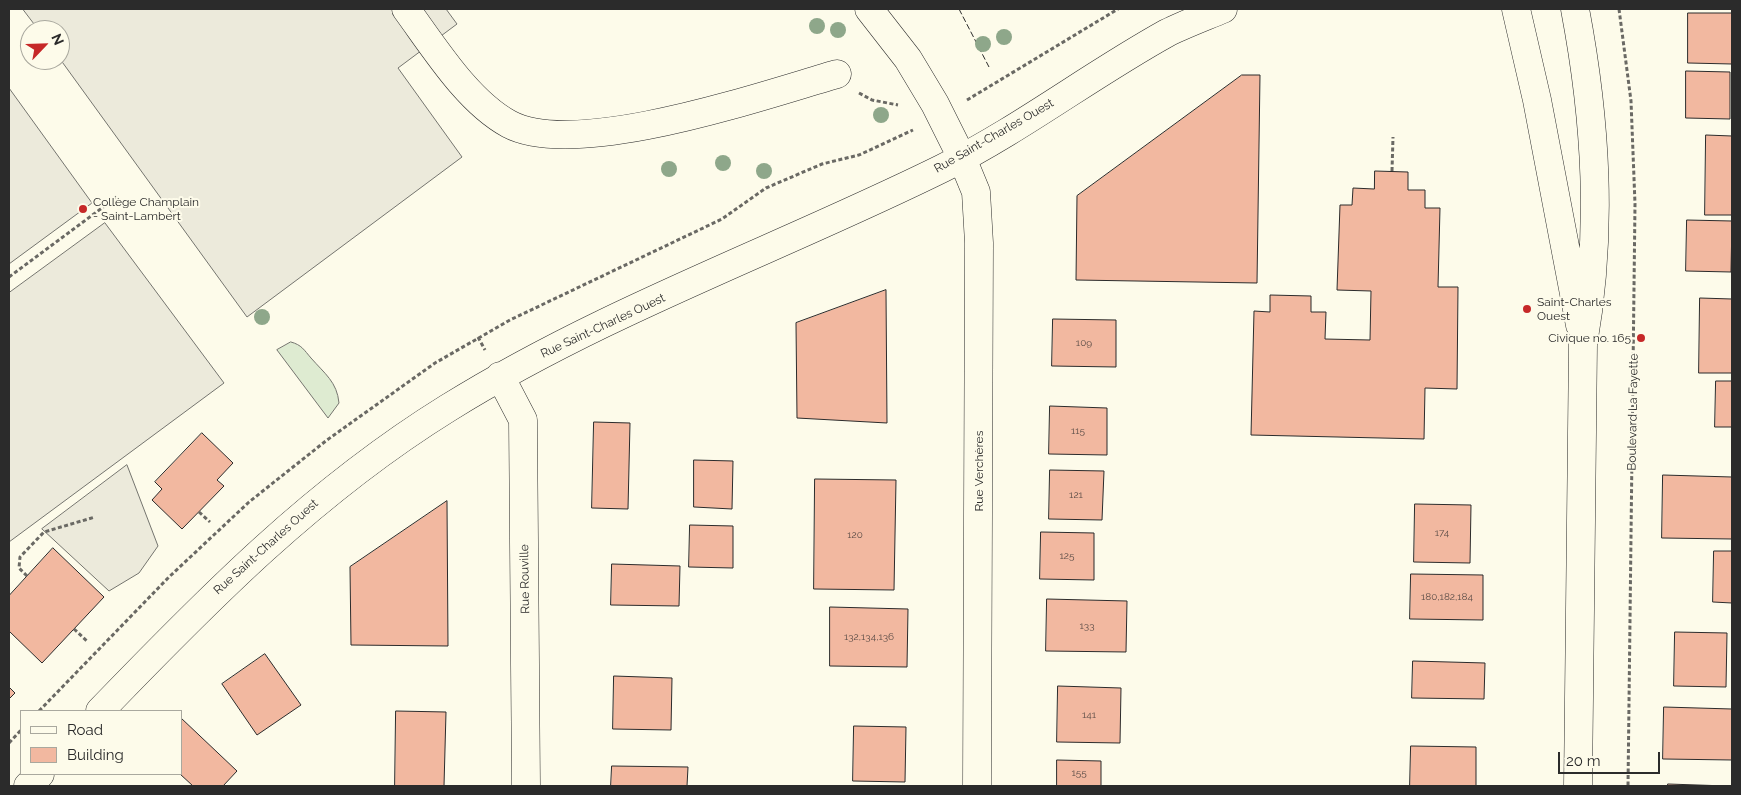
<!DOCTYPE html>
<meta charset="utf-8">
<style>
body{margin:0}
#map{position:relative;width:1741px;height:795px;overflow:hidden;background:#fdfbea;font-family:Raleway,sans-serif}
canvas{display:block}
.frame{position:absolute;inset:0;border:10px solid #2b2b2b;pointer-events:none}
.legend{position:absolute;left:20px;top:710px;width:162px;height:65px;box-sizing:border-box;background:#fdfbea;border:1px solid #a9a89e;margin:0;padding:6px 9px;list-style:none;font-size:15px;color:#2b2b2b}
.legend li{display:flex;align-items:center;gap:10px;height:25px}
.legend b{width:25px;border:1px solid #a9a89e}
.north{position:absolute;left:20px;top:20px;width:50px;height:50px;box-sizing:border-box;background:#fdfbea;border:1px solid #a9a89e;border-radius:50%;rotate:66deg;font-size:14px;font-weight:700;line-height:20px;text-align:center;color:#2b2b2b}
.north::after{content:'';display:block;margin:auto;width:18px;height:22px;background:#c62828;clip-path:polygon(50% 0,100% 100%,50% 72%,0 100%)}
.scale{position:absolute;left:1558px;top:752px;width:102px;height:22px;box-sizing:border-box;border:2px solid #2b2b2b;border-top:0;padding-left:6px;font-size:15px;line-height:18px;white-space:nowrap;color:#2b2b2b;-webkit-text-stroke:4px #fdfbea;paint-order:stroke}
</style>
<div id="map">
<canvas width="1741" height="795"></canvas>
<div class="frame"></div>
<ul class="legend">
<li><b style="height:6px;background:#fdfbea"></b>Road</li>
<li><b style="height:14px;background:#f2b8a0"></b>Building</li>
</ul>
<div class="north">N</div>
<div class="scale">20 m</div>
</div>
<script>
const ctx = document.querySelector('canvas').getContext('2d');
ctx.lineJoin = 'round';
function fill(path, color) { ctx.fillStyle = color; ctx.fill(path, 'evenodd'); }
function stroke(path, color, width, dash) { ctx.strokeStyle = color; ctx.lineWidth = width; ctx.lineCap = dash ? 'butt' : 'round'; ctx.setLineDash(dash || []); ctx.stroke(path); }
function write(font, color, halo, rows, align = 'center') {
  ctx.font = font + ' Raleway,sans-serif'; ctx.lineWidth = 4; ctx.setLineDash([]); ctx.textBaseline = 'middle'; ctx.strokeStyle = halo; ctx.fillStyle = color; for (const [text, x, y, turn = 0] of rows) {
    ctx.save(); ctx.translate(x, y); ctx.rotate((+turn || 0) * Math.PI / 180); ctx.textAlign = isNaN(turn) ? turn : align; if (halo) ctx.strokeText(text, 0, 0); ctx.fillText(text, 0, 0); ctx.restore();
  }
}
const green = new Path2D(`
 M291,342C302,345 304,350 311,358C325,374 337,382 339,403L328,418L277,350Z`);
const parking = new Path2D(`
 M23,9H446L457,24L398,68L462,157L247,317L60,59V30H39Z
 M9,88L92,203L9,264Z
 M105,223L224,383L9,542V293Z
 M127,465L158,546L139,573L109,591L42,529Z`);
const building = new Path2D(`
 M1688,13H1732V64L1688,63Z
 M1686,71L1730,72V119L1686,118Z
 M1242,75H1260L1257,283L1076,280L1077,196Z
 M1706,135L1732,136V215H1705Z
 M1375,171L1408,172V190H1425V208H1440L1438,287H1458L1457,389L1425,388L1424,439L1251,435L1254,311L1270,312V295L1311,296V312H1326L1325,339L1370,340L1371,291L1337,290L1340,205H1352L1353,188L1374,189Z
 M1687,220L1732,221L1731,272L1686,271Z
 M886,290L887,423L797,418L796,323Z
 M1700,298L1732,299V373H1699Z
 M1053,319L1116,320V367L1052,366Z
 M1716,381H1732V427H1715Z
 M1050,406L1107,408V455L1049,454Z
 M594,422L630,423L628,509L592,508Z
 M202,433L233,463L217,480L224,486L182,529L152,500L162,489L155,482Z
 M694,460L733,461L732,509L694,507Z
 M1050,470L1104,471L1102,520L1049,519Z
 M1663,475L1732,477V539L1662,538Z
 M815,479L896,480L894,590L814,589Z
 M447,501L448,646L351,645L350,567Z
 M1415,504L1471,505L1470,563L1414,562Z
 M690,525L733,526V568L689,567Z
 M1041,532L1094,533V580L1040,579Z
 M53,548L104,597L42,663L9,631V596Z
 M1714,551H1732V603L1713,602Z
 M612,564L680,566L679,606L611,605Z
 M1411,574L1483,575V620L1410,619Z
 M1047,599L1127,601L1126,652L1046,651Z
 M830,607L908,609L907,667L830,666Z
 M1675,632L1727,633L1726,687L1674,686Z
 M265,654L301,705L257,735L222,684Z
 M1413,661L1485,663L1484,699L1412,698Z
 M614,676L672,678L671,730L613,729Z
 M1058,686L1121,688L1120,743L1057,742Z
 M9,687L15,693L9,699Z
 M1664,707L1732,709V760L1663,759Z
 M396,711L446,712L444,786H395Z
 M181,718L237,771L223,786H193L180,774Z
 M854,726L906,727L905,782L853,781Z
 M1411,746L1476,747V786H1410Z
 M1057,760L1101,761V786H1057Z
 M612,766L688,767L687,786H611Z
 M1668,784L1727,786H1668Z`);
const path = new Path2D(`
 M1619,9L1631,101L1635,204L1628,786
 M859,93L872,100L898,105
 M967,100L1118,9
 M1392,171L1393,137
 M9,277L118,196
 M478,337L485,350
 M199,512L210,522
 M27,576L19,568L20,557L44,532L95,517
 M74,629L88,642
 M39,711L169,577L249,502L327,440L435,363L510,320L722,219L766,188L822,164L859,155L913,130
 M9,743L21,730`);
const minor = new Path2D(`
 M406,9C434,47 467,101 509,124C576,160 764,95 837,74
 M869,9L908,59L935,104L962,158L976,192L979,243L977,786
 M1516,9L1537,100L1580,325
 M1575,9C1596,120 1603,231 1583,344L1578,786
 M500,376L523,420L526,786
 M100,711C208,599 314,491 448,408C604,311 779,249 943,168C1021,129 1091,75 1167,33C1185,24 1204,17 1223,9
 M28,786L40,774`);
const fence = new Path2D(`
 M959,9L989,67`);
const trees = [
 [817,26],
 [838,30],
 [1004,37],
 [983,44],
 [881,115],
 [723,163],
 [669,169],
 [764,171],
 [262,317]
];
const markers = [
 [83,209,5,"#c62828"],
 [1527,309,5,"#c62828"],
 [1641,338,5,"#c62828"]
];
const numberNames = [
 ["109",1084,343],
 ["115",1078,431],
 ["121",1076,495],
 ["174",1442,533],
 ["120",855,535],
 ["125",1067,556],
 ["180,182,184",1447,597],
 ["133",1087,626],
 ["132,134,136",869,637],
 ["141",1089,715],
 ["155",1079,773]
];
const streetNames = [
 ["Rue Saint-Charles Ouest",994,136,-30],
 ["Rue Saint-Charles Ouest",603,326,-25],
 ["Boulevard La Fayette",1633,412,-89],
 ["Rue Verchères",979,471,-90],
 ["Rue Saint-Charles Ouest",266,547,-42],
 ["Rue Rouville",525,579,-91]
];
const poiNames = [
 ["Collège Champlain",93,202],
 ["- Saint-Lambert",93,216],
 ["Saint-Charles",1537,302],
 ["Ouest",1537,316],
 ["Civique no. 165",1631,338,"right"]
];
fill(green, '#deebd1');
stroke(green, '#74746e', 1);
fill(parking, '#eceadb');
stroke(parking, '#74746e', 1);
fill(building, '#f2b8a0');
stroke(building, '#2b2b2b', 1);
stroke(minor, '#2b2b2b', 29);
stroke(path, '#6a6964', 3, [4, 2.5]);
stroke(minor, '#fdfbea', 28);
stroke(fence, '#2b2b2b', 1, [6, 2.5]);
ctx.fillStyle = '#8ea78a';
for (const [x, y] of trees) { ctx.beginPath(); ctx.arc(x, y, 8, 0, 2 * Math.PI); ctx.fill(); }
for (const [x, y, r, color] of markers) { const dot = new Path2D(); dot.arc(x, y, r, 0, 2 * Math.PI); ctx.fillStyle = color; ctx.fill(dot); stroke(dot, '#fdfbea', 2); }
write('10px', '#5d4e48', null, numberNames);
write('12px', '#2b2b2b', '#fdfbea', streetNames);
write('12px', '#2b2b2b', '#fdfbea', poiNames, 'left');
</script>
